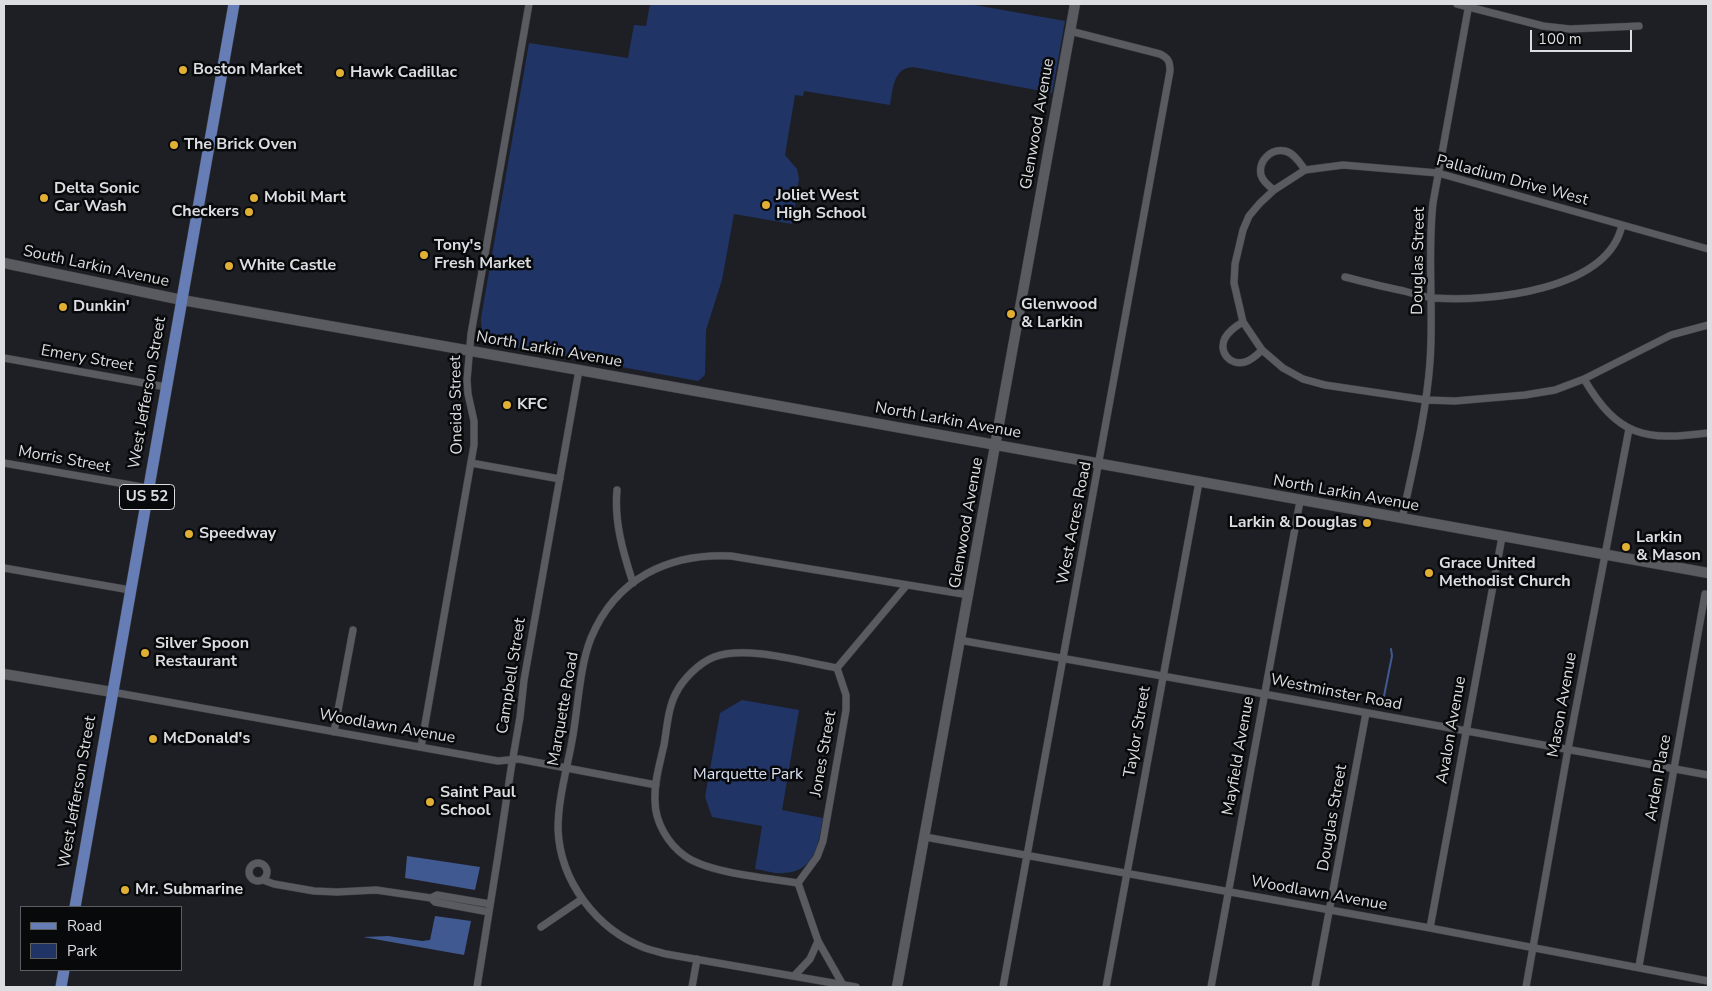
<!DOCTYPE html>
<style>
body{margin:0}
#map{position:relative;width:1712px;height:991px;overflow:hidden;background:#1d1f24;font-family:"Nunito Sans",sans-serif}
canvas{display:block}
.frame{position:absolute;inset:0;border:5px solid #dcdde0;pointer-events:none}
.legend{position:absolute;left:20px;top:906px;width:162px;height:65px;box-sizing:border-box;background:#08090b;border:1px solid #5d5e60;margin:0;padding:6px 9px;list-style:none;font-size:15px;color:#dcdde0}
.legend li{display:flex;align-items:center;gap:10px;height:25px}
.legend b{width:25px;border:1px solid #5d5e60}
.scale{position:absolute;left:1530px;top:30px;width:102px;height:22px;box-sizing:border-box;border:2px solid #dcdde0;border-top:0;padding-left:6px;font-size:15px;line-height:18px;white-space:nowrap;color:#dcdde0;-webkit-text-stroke:4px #08090b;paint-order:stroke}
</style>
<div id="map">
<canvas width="1712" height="991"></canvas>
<div class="frame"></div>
<ul class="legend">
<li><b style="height:6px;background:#667eb5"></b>Road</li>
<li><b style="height:14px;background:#203466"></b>Park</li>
</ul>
<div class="scale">100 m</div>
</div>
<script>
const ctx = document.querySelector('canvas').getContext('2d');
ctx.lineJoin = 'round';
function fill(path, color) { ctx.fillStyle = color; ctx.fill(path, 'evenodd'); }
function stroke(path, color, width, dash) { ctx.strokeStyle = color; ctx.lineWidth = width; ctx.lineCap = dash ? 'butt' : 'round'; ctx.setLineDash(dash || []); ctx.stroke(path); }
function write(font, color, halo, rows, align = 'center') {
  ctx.font = font + ' "Nunito Sans",sans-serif'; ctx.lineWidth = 5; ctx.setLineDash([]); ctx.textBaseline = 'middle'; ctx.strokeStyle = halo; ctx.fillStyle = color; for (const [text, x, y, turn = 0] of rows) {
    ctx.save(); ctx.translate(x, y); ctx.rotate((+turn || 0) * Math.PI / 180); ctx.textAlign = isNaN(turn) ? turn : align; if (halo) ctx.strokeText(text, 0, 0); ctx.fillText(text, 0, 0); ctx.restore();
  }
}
const green = new Path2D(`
 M650,4H969L1065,21L1052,93L913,67C893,68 893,89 890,105L804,91L803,96L795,95L785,155L797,169L799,179L792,224L734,214L722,280L706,330L705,374L704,376L698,381L507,346C488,341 481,340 481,318L529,43L628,58L634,25L646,26Z
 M742,700L799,710L782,810L823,818C818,843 816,872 783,873C774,874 764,870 755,869L762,826L712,817L705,797L720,713Z`);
const water = new Path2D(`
 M407,856L480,867L475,890L405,878Z
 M435,916L471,921L464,955L363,937L388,936L422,941L430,940Z`);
const stream = new Path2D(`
 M1383,701L1392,656L1391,649`);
const street = new Path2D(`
 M1457,4L1543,26L1570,29L1639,26
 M1274,190C1269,186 1263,182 1261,175C1258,161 1271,148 1285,151C1294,153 1300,163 1305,170
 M1708,249L1438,173L1343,165L1305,170L1274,190L1260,203L1249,216L1243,230L1235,264L1234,283L1243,322L1262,350L1283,368L1303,379L1325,385L1426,400L1455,401L1525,395L1555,390L1584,379L1671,335L1708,325
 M1345,277C1365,282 1384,287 1404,291C1414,294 1424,297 1434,298C1488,302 1608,291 1622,225
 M1243,322C1236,326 1229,331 1225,338C1218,352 1230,366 1245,362C1252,360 1257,355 1262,350
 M4,358L166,387
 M1584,379C1618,437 1645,441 1708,433
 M4,463L148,488
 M471,463L560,479
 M617,490C614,522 623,552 633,583
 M1402,519C1413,467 1426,415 1430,362C1434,309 1427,256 1433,203L1469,4
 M4,568L130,590
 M959,640L1264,694L1708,775
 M837,668L906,586
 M112,692L498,761L519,759L656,785
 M334,732L353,630
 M421,747L474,445V421L468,394L467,380L471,334L529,4
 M925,837L1430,928L1708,981
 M249 872a9 9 0 1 1 18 0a9 9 0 1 1-18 0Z
 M263,880L274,884L314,891L337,892L376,890L431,898L437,895L490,904
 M798,883C768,878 708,873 685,856C668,844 655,822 655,801C654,782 660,763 664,745C667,728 668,708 676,693C683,679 699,663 714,657C747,645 802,662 837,668
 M798,883L817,857L823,841L846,710V695L837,668
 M798,883L818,941L843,985
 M431,898L435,902L489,912
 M541,927L582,899
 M1430,928L1502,537
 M1639,966L1705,594
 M794,976L810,959L818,941
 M477,987L498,856L511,769L520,717L524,680L579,370
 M692,987L697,959
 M856,987L666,954C659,952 651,950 645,948C596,929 560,881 558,829C558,797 568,766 573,735C578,706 580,665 591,638C616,578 669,553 731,556L969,595
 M1003,987C1058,682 1115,376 1170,71C1170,61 1168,58 1160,54L1070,31
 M1106,987L1199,482
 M1211,987L1300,501
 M1315,987L1366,713
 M1526,987L1568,749L1629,429`);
const secondary = new Path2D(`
 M4,263L182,300L579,370L1708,573
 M4,674L112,692
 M897,987L1075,4`);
const primary = new Path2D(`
 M75,907L234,4
 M61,987L64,970`);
const markers = [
 [183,70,5,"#e1af34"],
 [340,73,5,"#e1af34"],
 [174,145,5,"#e1af34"],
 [44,198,5,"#e1af34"],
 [254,198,5,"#e1af34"],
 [766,205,5,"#e1af34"],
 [249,212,5,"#e1af34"],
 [424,255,5,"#e1af34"],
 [229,266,5,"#e1af34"],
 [63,307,5,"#e1af34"],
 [1011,314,5,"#e1af34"],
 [507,405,5,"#e1af34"],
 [1367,523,5,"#e1af34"],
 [189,534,5,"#e1af34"],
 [1626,547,5,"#e1af34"],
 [1429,573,5,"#e1af34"],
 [145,653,5,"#e1af34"],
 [153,739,5,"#e1af34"],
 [430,802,5,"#e1af34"],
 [125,890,5,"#e1af34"]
];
const shields = [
 [147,497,55]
];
const shieldNames = [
 ["US 52",147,497]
];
const poiNames = [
 ["Boston Market",193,70],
 ["Hawk Cadillac",350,73],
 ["The Brick Oven",184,145],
 ["Delta Sonic",54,189],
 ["Car Wash",54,207],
 ["Joliet West",776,196],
 ["High School",776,214],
 ["Mobil Mart",264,198],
 ["Checkers",239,212,"right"],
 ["Tony's",434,246],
 ["Fresh Market",434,264],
 ["White Castle",239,266],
 ["Glenwood",1021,305],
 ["& Larkin",1021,323],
 ["Dunkin'",73,307],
 ["KFC",517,405],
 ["Larkin & Douglas",1357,523,"right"],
 ["Speedway",199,534],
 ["Larkin",1636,538],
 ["& Mason",1636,556],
 ["Grace United",1439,564],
 ["Methodist Church",1439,582],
 ["Silver Spoon",155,644],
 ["Restaurant",155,662],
 ["McDonald's",163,739],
 ["Saint Paul",440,793],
 ["School",440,811],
 ["Mr. Submarine",135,890]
];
const streetNames = [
 ["Glenwood Avenue",1038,124,-80],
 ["Palladium Drive West",1512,181,15],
 ["Douglas Street",1419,261,-89],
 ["South Larkin Avenue",96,267,12],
 ["North Larkin Avenue",549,350,10],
 ["Emery Street",87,359,10],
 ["West Jefferson Street",148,393,-80],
 ["Oneida Street",457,405,-91],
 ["North Larkin Avenue",948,421,10],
 ["Morris Street",64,460,10],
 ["North Larkin Avenue",1346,494,10],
 ["Glenwood Avenue",967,523,-80],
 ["West Acres Road",1075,523,-79],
 ["Campbell Street",512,676,-81],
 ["Westminster Road",1336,693,11],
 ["Mason Avenue",1563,705,-80],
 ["Marquette Road",564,709,-80],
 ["Woodlawn Avenue",387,727,10],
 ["Avalon Avenue",1452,730,-80],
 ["Taylor Street",1138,732,-80],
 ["Jones Street",824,754,-80],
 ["Mayfield Avenue",1239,756,-80],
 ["Arden Place",1659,778,-80],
 ["West Jefferson Street",78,792,-80],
 ["Douglas Street",1333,818,-80],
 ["Woodlawn Avenue",1319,894,10]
];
const parkNames = [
 ["Marquette Park",748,775]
];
fill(green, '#203466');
fill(water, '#415991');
stroke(stream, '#415991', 2);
stroke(street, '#3b3c40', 8);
stroke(secondary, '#3b3c40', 11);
stroke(primary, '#3b3c40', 12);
stroke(street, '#595b60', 7);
stroke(secondary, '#595b60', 10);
stroke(primary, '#667eb5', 11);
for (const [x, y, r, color] of markers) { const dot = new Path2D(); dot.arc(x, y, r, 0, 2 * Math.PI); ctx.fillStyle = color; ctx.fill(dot); stroke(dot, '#08090b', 2); }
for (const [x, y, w] of shields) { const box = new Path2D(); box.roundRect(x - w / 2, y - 12.5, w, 25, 4); ctx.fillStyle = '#08090b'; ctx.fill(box); stroke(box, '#dcdde0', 1); }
write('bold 15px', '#dcdde0', null, shieldNames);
write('bold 16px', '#dcdde0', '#08090b', poiNames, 'left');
write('16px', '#dcdde0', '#08090b', streetNames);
write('16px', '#d9e1f2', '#08090b', parkNames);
</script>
